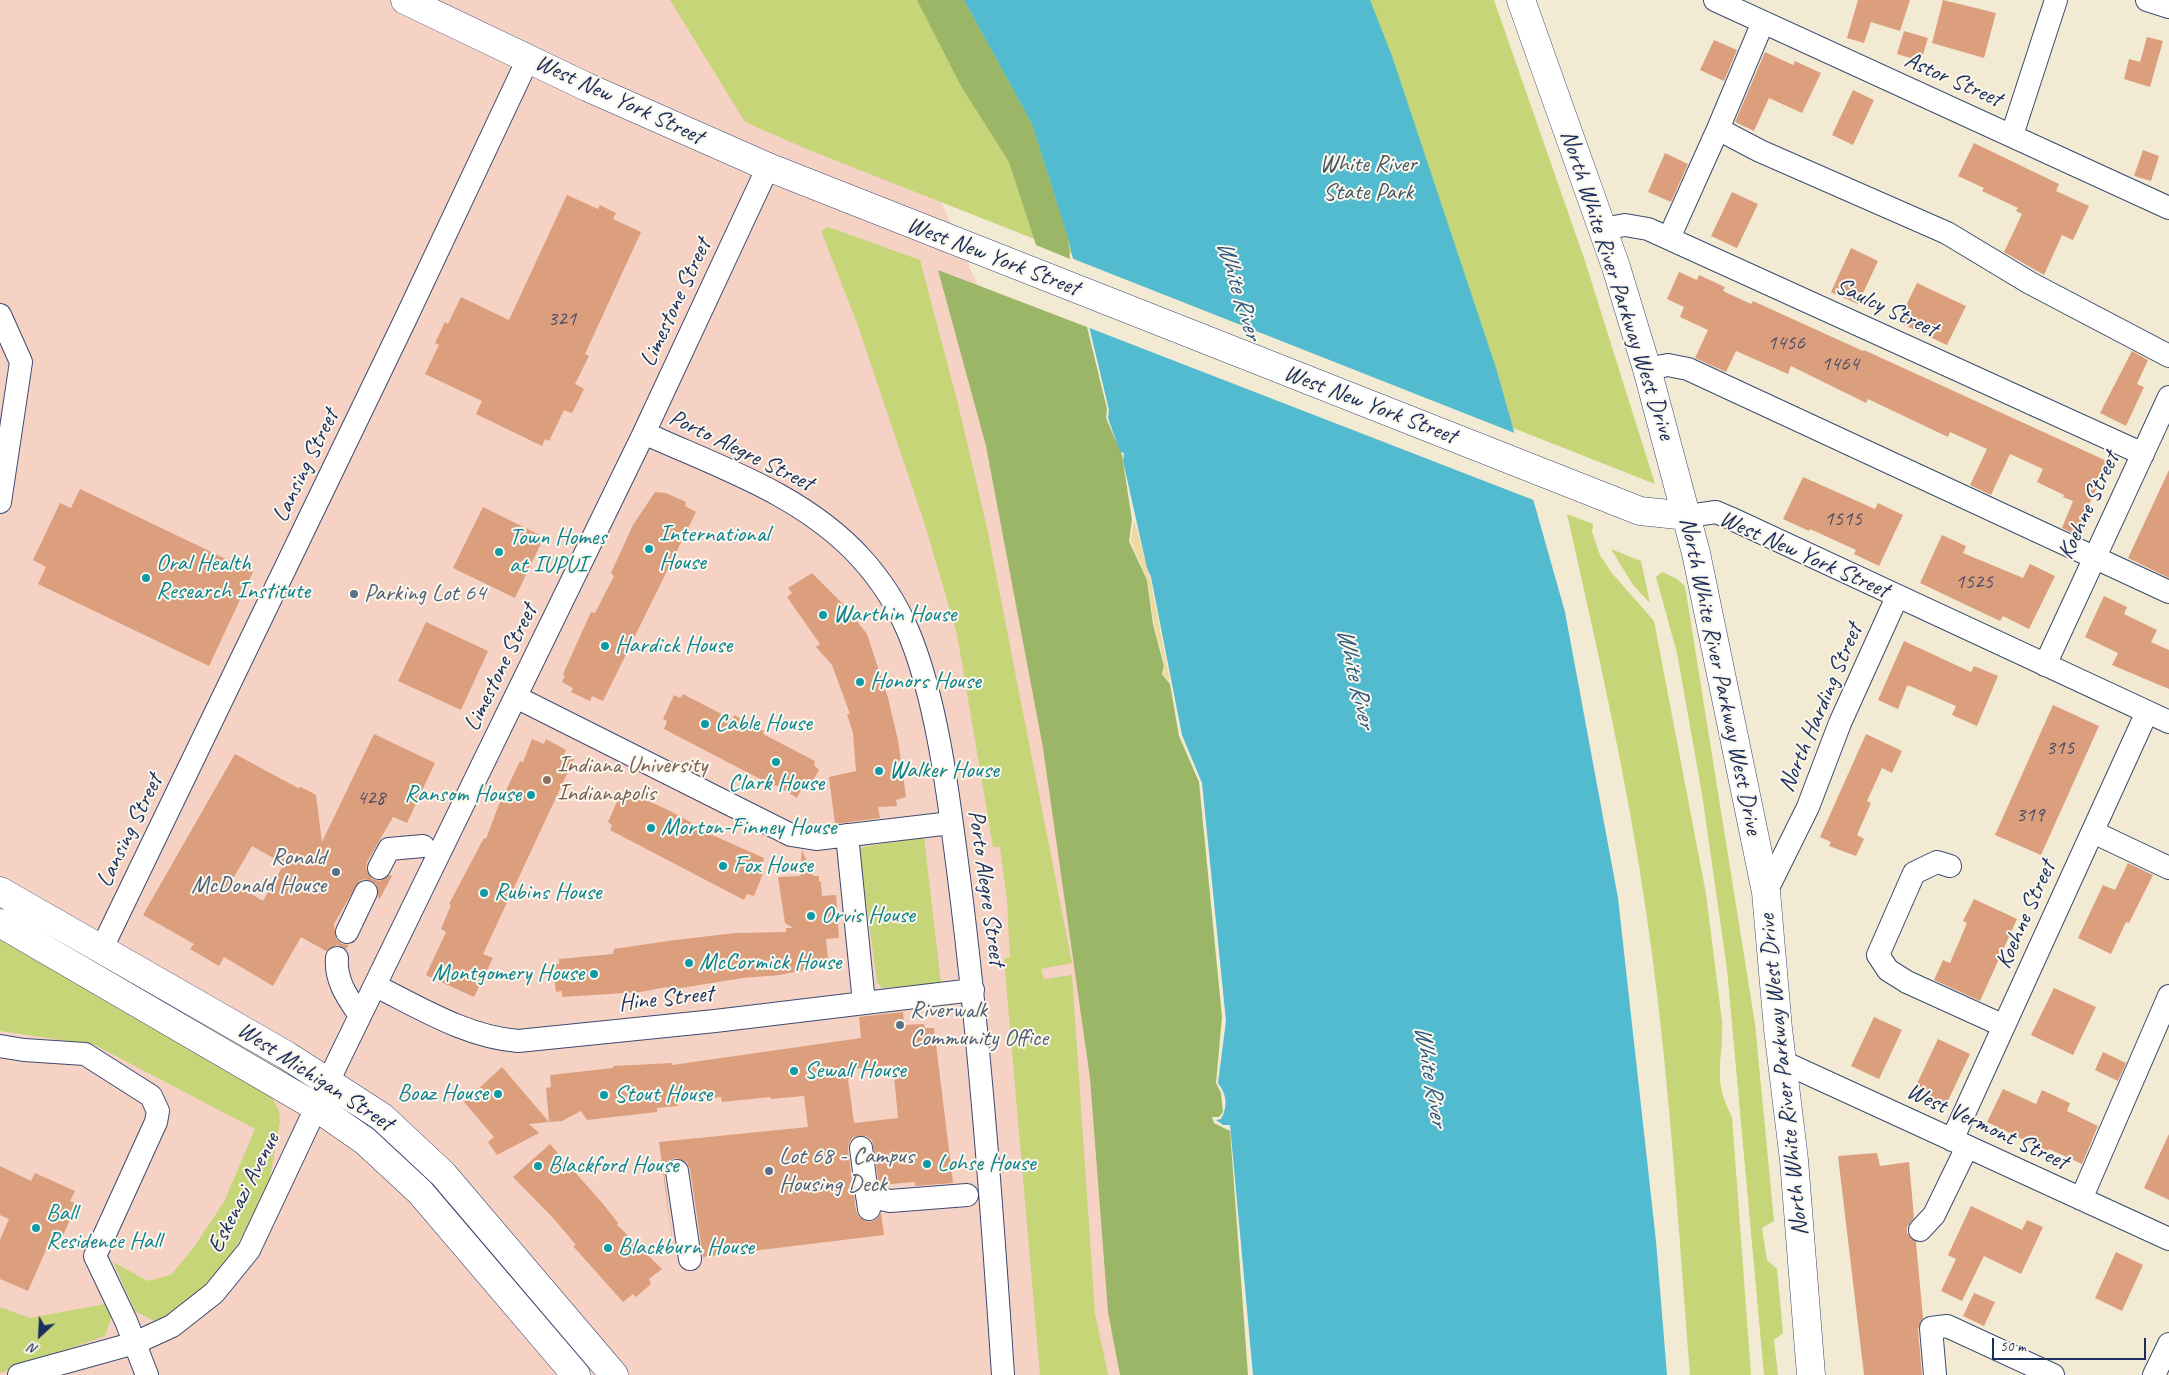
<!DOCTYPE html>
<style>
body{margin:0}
#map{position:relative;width:2169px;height:1375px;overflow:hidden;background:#f3ead3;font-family:Caveat,sans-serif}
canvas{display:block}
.north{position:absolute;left:15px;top:1310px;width:50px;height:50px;-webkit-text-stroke:4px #fbf7ec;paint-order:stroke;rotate:205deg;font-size:14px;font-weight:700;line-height:20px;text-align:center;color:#1b2f5e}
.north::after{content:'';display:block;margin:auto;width:18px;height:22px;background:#1b2f5e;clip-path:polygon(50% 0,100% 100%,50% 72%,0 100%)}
.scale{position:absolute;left:1992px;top:1338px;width:154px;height:22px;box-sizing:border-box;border:2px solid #1b2f5e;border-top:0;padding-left:6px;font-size:15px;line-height:18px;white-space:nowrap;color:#1b2f5e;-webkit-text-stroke:4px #fbf7ec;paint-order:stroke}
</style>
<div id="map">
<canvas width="2169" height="1375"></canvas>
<div class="north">N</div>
<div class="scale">50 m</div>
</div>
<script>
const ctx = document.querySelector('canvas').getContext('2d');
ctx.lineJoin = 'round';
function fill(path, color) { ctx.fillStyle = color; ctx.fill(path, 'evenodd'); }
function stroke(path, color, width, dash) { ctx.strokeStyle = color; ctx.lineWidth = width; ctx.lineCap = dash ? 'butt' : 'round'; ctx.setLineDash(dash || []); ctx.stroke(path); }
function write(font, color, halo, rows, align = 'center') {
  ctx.font = font + ' Caveat,sans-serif'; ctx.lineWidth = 4; ctx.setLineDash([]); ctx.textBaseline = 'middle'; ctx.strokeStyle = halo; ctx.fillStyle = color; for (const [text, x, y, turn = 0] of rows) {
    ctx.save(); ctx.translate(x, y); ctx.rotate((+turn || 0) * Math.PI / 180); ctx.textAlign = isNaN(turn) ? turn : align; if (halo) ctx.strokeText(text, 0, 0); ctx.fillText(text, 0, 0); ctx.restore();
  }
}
const built = new Path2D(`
 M0,0H854L1044,439L1157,1375H0Z`);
const green = new Path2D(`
 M670,0H1494L1585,261L1655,484L809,150L745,122Z
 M828,227L920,260L958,404L987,528L1072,963L1041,969L1044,979L1072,975L1095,1313L1108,1375H1040L1004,959L1010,957L1007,901L1000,847H993L957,634L924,522L857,323L821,231Z
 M1567,514L1593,524L1592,532L1600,555L1611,572L1654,621L1706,894L1722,1021C1724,1062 1711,1077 1732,1117L1751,1375H1690C1678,1223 1669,1069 1647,918C1628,782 1597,648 1567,514Z
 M1611,549L1641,561L1650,603L1633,585Z
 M1662,572L1677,579L1685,586L1755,1024L1774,1221L1762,1228L1767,1260L1777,1269L1783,1333L1774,1340L1778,1375H1764L1727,969L1702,794L1677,653L1656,577Z
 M924,837L941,984L882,988L877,982L859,851L863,847Z
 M0,939L270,1093L279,1111L280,1122L269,1183L258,1206L229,1259L213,1279L168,1315L154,1321L135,1311L113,1262L148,1281L171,1275L194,1247L224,1202L255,1129L95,1045L0,1031Z
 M105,1304L112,1315L105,1336L0,1373V1307L30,1318Z`);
const forest = new Path2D(`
 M917,0H964L1032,124L1068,238L1070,259L1036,245L1009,162L961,86Z
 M938,270L1087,327L1107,409L1106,418L1122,455L1132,520L1129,541L1147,580L1153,624L1164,666L1162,674L1170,684L1179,736L1199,782L1222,1017L1216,1083L1221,1093L1223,1112L1219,1117H1212L1214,1123L1230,1131L1248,1375H1120L1108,1312L1090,1078L1043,748L986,446Z`);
const sand = new Path2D(`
 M1134,520L1150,578L1170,682L1163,674L1165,665L1154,624L1148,581L1131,541Z`);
const water = new Path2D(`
 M964,0H1370L1392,56L1496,368L1565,612L1618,898L1656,1241L1667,1375H1253L1230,1125H1223L1216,1120L1221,1119C1228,1106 1227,1095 1218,1083L1226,1021L1202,783L1182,735L1151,577L1147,568L1123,461L1124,453L1120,452L1108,418L1109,410L1068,238L1032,124Z`);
const pier = new Path2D(`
 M1071,258L1517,434L1536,501L1087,327Z`);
const building = new Path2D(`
 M1858,0H1910L1900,31L1871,22L1864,43L1847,38Z
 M1943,0L1996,13L1984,58L1932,43Z
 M1904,31L1928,38L1921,61L1897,54Z
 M2147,37L2163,41L2150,87L2124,79L2129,59L2140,62Z
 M1714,40L1737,50L1724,81L1700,70Z
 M1765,52L1793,65L1795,61L1821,73L1802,113L1769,98L1754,131L1735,122Z
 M1853,90L1874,100L1853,145L1832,135Z
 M1974,143L2059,184L2056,191L2089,206L2073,240L2062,235L2044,275L2004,252L2022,214L2016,211L2018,208L1982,191L1984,188L1958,176Z
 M2143,150L2159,156L2151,181L2134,176Z
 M1665,153L1688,164L1671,202L1648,192Z
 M1732,192L1758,204L1737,248L1711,236Z
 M567,195L598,209L600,205L616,213L613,219L641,232L585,354L589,356L575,384L584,389L572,413L564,410L549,441L545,439L542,446L476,414L482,401L425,374L439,345L435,343L445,322L448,324L461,297L509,320Z
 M1851,248L1878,261L1858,304L1831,292Z
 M1679,272L1697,280L1699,275L1725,287L1723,291L1751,304L1753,301L1863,351L1864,350L2109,462L2075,534L2062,528L2073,501L2063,497L2064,495L2037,482L2043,469L2010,454L1991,495L1970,485L1987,449L1950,432L1948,437L1868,399L1866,403L1791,366L1788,374L1736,351L1726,372L1695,358L1708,330L1680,317L1684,307L1667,299Z
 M1917,283L1966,306L1947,345L1898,322Z
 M2132,351L2148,360L2137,384L2144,387L2126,426L2100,413Z
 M2169,470V578L2128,558Z
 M1803,477L1875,509L1878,503L1903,515L1879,566L1854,554L1856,550L1810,529L1809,531L1783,519Z
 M80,489L253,572L209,666L38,584L46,567L33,560L60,503L71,508Z
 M655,492L666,493L686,502L685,506L696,512L603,701L592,696L590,701L571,692L573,688L562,682L565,676L563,674L591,612L595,613L614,576L611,573L633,525Z
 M483,507L544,537L515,598L453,568Z
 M1942,535L1966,546L1963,553L2023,578L2030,564L2055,576L2029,629L2003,616L2000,621L1920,583Z
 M812,573L845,606L867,634L888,698L898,740L906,797L896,800L897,806L878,807L880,818L835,824L829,777L856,771L853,733L847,714H850L832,665L816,647L820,644L787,597L792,593L788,588Z
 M2104,596L2127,607L2124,614L2157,630L2151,642L2169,650V689L2112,665L2118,653L2085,637Z
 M426,622L488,651L461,710L398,681Z
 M1904,641L1971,672L1974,666L1998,676L1977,726L1952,715L1956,706L1910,686H1907L1898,709L1878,700Z
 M683,694L733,720L734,715L764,731L763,734L815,761L814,765L819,770L807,791L801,790L797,798L779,787L758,778L664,729L667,721L663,719L674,695L680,698Z
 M2053,705L2099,726L2041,855L1995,835Z
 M374,734L435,763L407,823L393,817L367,862L366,869L372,879L380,881L390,875L392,876L379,900L376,884L365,879L359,881L334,924L336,939L342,944L349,945L346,949L337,945L326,951L301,937L273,986L224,957L219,966L190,949L194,944L143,915L235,754L298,788L301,787L316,795L322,842ZM252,846L284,864L263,901L231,882Z
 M1866,734L1902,751L1892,773L1882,768L1867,801L1871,803L1857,835L1864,839L1856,856L1829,846L1831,842L1820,837Z
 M532,739L544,744L546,739L566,750L564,754L574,759L483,954L493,958L474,997L426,975L446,932L441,929L451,905L449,904L484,838L486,839L498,807L520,761L523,762Z
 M628,792L666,809L694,824L692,826L764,858L761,869L764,871L754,896L747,894L744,900L610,830L612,825L608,822L620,795L625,799Z
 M802,850L813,876H819V882H821L822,896L836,895L839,938L826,939L828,960H823V966L780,975L743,978L668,990L667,987L640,992L562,997V991L556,992L552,964H559V959L613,954L614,949L675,940L735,933L786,932V928H793L785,923L778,877L800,876Z
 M2128,863L2153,875L2129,923L2126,922L2111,954L2078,938L2103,885L2115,890Z
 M1974,899L2017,919L1980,1001L1934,980L1943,960L1950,963L1967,923L1963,921Z
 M2054,988L2096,1007L2073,1055L2031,1035Z
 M903,1012L904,1025L924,1024L925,1028H934L953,1183L915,1186V1182L879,1185L872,1140L866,1136L853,1137L849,1143L848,1150L856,1211L859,1217L870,1222L877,1219L881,1213L884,1235L703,1257L690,1169L687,1162L676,1158L668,1161L664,1172L675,1261L659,1142L808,1127L804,1096L771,1099L770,1097L722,1102L721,1097L677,1102L678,1106L657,1108V1112L587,1120L581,1111L562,1121L549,1122L546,1088L551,1087L550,1075L613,1068V1066L672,1063V1065L861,1038L859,1017ZM893,1065L898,1118L854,1123L848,1079H852L851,1069Z
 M1874,1017L1902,1030L1879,1079L1851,1066Z
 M1938,1039L1970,1054L1946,1105L1914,1090Z
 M2103,1052L2126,1063L2118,1081L2095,1070Z
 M502,1067L549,1122L529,1124L539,1133L497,1155L488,1142L494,1137L464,1102Z
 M2003,1089L2036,1104L2042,1090L2070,1103L2067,1111L2098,1126L2082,1164L2049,1149L2048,1152L1987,1122Z
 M2169,1134V1200L2144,1188Z
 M550,1144L604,1205L618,1223L617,1225L662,1269L649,1279L651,1284L636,1297L633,1294L623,1302L573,1246L576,1245L554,1219L513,1177Z
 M1877,1153L1880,1166L1909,1162L1914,1218L1907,1227V1233L1916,1242L1923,1318L1918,1329L1922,1375H1864L1838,1156Z
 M0,1166L31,1181L35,1173L75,1191L70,1201L77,1204L61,1240L52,1236L28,1291L0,1279V1240L9,1219L0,1215Z
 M1971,1206L2022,1230L2027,1220L2043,1227L2021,1274L1984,1256L1962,1301L1941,1291L1956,1259L1948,1255Z
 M2116,1252L2143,1265L2122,1311L2095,1298Z
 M1974,1293L1995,1302L1984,1326L1963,1316Z`);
const minor = new Path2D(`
 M1715,0L2169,208
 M2147,0L2169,7
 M1763,22L1718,129L1760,151L1947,233L2030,283L2169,356
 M2012,135L2056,0
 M1603,229L1625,225L1648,229L2143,454
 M1669,238L1718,129
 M0,315L21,362L0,502
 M1647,369L1668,365L1688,369L2169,592
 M644,433C719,467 804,495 861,558C880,579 897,605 908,631C938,702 949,801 959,878C980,1043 992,1209 1003,1375
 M1688,516L1716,512L1730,518L2169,722
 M2045,665L2169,397
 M516,697L791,835L816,839L951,823
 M2093,832L2169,868
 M847,835L864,1003
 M1950,866L1937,862L1914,873L1878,955L1888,970L1907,982L2004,1026
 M379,868L389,849L423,846
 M1766,892L1808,807L1840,723L1897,597
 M347,932L366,892
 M102,948L406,318L528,59
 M337,958C335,981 348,998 360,1016
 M376,986C420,1008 467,1037 518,1041L715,1021L973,990
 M0,1046L24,1050L85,1054L151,1096L158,1111L156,1122L95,1256L126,1321L147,1375
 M1783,1062L2169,1239
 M1952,1140L2147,712
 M861,1148L869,1209
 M677,1171L690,1259
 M867,1196L890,1201L967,1195
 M2081,1199L2169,996
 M1920,1230L1934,1215L1967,1147
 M19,1375L135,1343L172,1326L214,1293L249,1250L339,1059L644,433L768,167
 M1935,1375L1931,1328L1947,1326L2053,1375
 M2154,1375L2169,1344`);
const major = new Path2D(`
 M405,0L587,87L768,167L1640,511L1688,516
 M1521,0L1616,267L1647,369L1696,553L1766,892L1778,1029L1794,1160L1811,1375
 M0,891L286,1055L382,1117L443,1174L614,1375
 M0,923L316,1107L365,1141L420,1192L576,1375`);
const markers = [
 [649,549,5,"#0f9aa8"],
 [499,552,5,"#0f9aa8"],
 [146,578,5,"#0f9aa8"],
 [354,594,5,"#5c6f8a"],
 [823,615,5,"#0f9aa8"],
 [605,646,5,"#0f9aa8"],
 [860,682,5,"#0f9aa8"],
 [705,724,5,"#0f9aa8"],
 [776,762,5,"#0f9aa8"],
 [879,771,5,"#0f9aa8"],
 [547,780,5,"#8d6e63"],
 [531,795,5,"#0f9aa8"],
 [651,828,5,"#0f9aa8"],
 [723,866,5,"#0f9aa8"],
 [336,872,5,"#5c6f8a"],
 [484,893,5,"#0f9aa8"],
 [811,916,5,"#0f9aa8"],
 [689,963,5,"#0f9aa8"],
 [594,974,5,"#0f9aa8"],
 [900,1025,5,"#5c6f8a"],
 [794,1071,5,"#0f9aa8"],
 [498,1094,5,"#0f9aa8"],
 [604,1095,5,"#0f9aa8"],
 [927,1164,5,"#0f9aa8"],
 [538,1166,5,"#0f9aa8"],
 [769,1171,5,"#5c6f8a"],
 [36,1228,5,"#0f9aa8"],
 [608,1248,5,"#0f9aa8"]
];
const numberNames = [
 ["321",562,319],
 ["1456",1786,343],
 ["1464",1840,364],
 ["1515",1843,519],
 ["1525",1974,582],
 ["315",2060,748],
 ["428",371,798],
 ["319",2030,815]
];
const streetNames = [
 ["Astor Street",1953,80,24],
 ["West New York Street",619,100,25],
 ["West New York Street",993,257,21],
 ["North White River Parkway West Drive",1617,285,72],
 ["Limestone Street",676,303,-65],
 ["Saulcy Street",1886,308,25],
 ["West New York Street",1370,405,21],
 ["Porto Alegre Street",741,451,26],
 ["Lansing Street",306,466,-64],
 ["Koehne Street",2089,506,-65],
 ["West New York Street",1804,555,24],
 ["Limestone Street",501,668,-64],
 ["North White River Parkway West Drive",1720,676,78],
 ["North Harding Street",1821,708,-67],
 ["Lansing Street",130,831,-64],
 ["Porto Alegre Street",986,888,82],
 ["Koehne Street",2026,915,-66],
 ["Hine Street",666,999,-6],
 ["North White River Parkway West Drive",1784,1075,-96],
 ["West Michigan Street",315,1077,33],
 ["West Vermont Street",1987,1127,25],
 ["Eskenazi Avenue",244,1193,-63]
];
const parkNames = [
 ["White River",1368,165],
 ["State Park",1368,193]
];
const cultureNames = [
 ["International",659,535],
 ["House",659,563],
 ["Town Homes",509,538],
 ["at IUPUI",509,566],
 ["Oral Health",156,564],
 ["Research Institute",156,592],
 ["Warthin House",833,615],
 ["Hardick House",615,646],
 ["Honors House",870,682],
 ["Cable House",715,724],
 ["Walker House",889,771],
 ["Clark House",776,784,"center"],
 ["Ransom House",521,795,"right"],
 ["Morton-Finney House",661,828],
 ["Fox House",733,866],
 ["Rubins House",494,893],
 ["Orvis House",821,916],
 ["McCormick House",699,963],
 ["Montgomery House",584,974,"right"],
 ["Sewall House",804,1071],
 ["Boaz House",488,1094,"right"],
 ["Stout House",614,1095],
 ["Lohse House",937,1164],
 ["Blackford House",548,1166],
 ["Ball",46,1214],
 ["Residence Hall",46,1242],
 ["Blackburn House",618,1248]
];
const serviceNames = [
 ["Parking Lot 64",364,594],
 ["Ronald",326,858,"right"],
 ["McDonald House",326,886,"right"],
 ["Riverwalk",910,1011],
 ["Community Office",910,1039],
 ["Lot 68 - Campus",779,1157],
 ["Housing Deck",779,1185]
];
const educationNames = [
 ["Indiana University",557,766],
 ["Indianapolis",557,794]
];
const waterNames = [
 ["White River",1238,290,73],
 ["White River",1355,678,77],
 ["White River",1430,1076,80]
];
fill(built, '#f6d2c4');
fill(green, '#c5d577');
fill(forest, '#9cb668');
fill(sand, '#eeda9e');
fill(water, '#52bbcf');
fill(pier, '#f3ead3');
fill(building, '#db9f7d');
stroke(minor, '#3b4b70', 24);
stroke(major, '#3b4b70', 29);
stroke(minor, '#fff', 22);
stroke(major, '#fff', 28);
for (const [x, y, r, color] of markers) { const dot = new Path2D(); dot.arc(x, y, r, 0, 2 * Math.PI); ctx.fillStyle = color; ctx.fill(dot); stroke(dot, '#fbf7ec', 2); }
write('21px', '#4b4b66', null, numberNames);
write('24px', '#1b2f5e', '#fbf7ec', streetNames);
write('24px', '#465864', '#fbf7ec', parkNames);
write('24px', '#0d838f', '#fbf7ec', cultureNames, 'left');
write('24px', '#4e5e75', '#fbf7ec', serviceNames, 'left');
write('24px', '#785e54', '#fbf7ec', educationNames, 'left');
write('italic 25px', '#2c5980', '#fbf7ec', waterNames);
</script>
